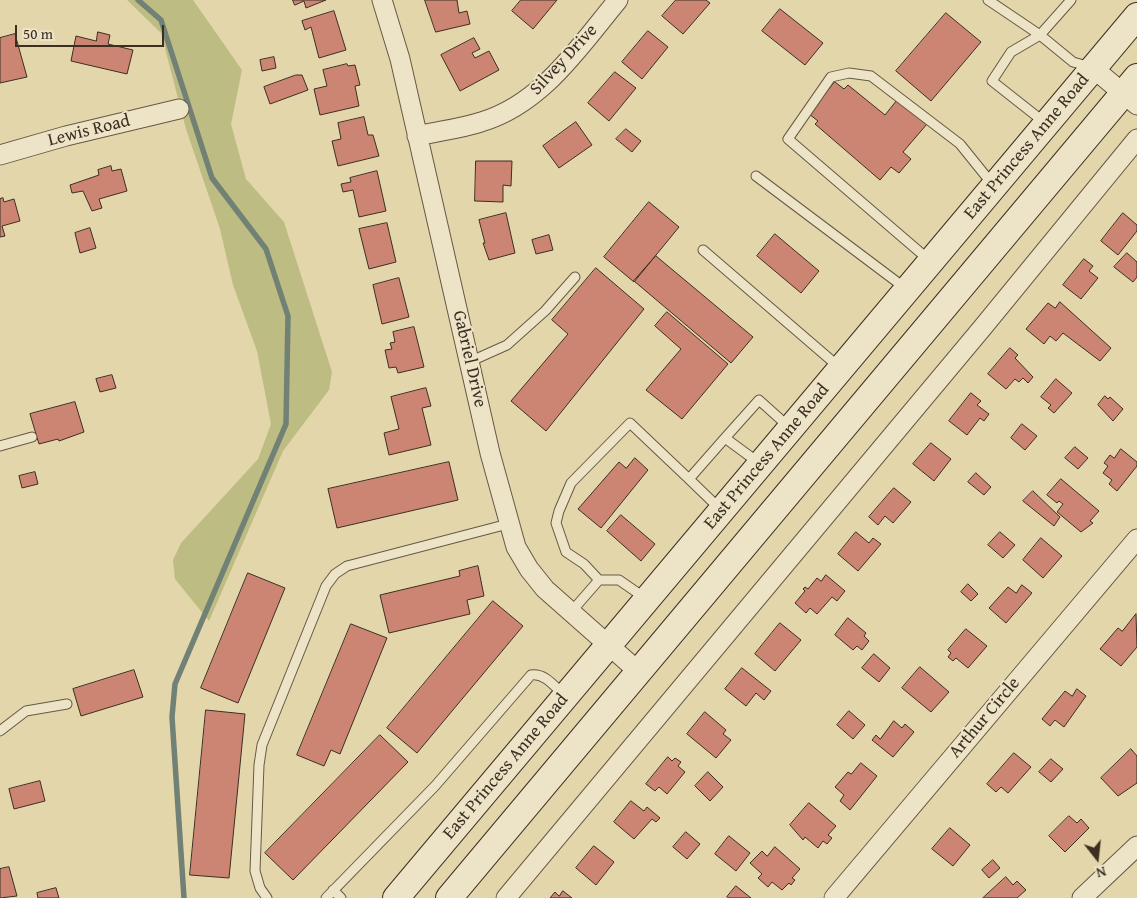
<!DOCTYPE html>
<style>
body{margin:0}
#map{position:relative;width:1137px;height:898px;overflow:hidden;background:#e4d6ab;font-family:"Gentium Book Plus",serif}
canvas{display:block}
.north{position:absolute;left:1072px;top:833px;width:50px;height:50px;-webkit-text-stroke:4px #ede4c8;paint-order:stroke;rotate:164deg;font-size:14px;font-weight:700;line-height:20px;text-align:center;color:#3d2e22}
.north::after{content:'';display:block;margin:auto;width:18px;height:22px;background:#3d2e22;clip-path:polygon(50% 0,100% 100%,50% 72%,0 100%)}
.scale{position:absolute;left:15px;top:25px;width:149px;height:22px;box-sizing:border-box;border:2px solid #3d2e22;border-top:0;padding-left:6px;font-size:15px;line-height:18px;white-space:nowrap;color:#3d2e22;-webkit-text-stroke:4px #ede4c8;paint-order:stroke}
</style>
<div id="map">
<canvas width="1137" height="898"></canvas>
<div class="north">N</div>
<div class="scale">50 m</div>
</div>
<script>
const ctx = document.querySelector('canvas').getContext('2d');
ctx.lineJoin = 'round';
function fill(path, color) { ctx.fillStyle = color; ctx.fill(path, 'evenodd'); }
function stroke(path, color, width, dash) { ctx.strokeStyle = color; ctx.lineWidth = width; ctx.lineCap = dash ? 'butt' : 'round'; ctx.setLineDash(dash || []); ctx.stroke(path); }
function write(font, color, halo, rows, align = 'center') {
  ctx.font = font + ' "Gentium Book Plus",serif'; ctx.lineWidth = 4; ctx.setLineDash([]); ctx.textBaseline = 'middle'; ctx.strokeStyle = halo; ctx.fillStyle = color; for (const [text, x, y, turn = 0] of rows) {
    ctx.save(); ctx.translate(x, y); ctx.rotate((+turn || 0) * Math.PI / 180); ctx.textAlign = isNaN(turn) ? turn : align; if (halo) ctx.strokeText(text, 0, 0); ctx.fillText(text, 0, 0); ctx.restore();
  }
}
const green = new Path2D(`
 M127,0H193L242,70L231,124L246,179L284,222L332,372L329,390L283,451L209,621L175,579L173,560L181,543L258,459L271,424L257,351L233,285L220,229L186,129L161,33Z`);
const stream = new Path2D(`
 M138,0L161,20L212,178L266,249L288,316L286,424L175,684L172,717L184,898`);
const building = new Path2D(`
 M293,0H326L306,8L304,1L295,5Z
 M425,0H457L459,13L467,11L470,24L436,32Z
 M521,0H557L533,29L512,11Z
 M676,0H706L710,3L683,34L662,16Z
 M780,9L823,43L805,65L762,31Z
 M334,11L346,50L319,58L311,27L305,30L302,21Z
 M946,13L981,42L931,101L896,71Z
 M648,31L668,47L642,79L622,62Z
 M98,32L110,35L108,44L133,50L127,74L71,61L76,36L96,41Z
 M15,34L27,77L0,83V38Z
 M474,38L480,49L472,53L475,58L489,51L499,70L460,91L441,55Z
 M274,57L276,68L262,71L260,60Z
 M347,64L348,66L355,65L360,85L355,86L359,106L320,115L314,89L327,86L323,70Z
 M615,72L636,88L609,121L588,103Z
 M296,75H302L308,90L270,104L264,87Z
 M835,82L844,89L848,85L885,115L897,100L927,124L903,152L911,159L899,173L891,167L880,180L815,124L818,121L809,114Z
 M364,117L368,135H373L379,156L338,166L332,141L341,139L338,123Z
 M576,122L592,145L559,168L543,146Z
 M626,129L641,141L632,152L616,139Z
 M476,161H512L511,186L503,185V202L475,201Z
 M111,166L112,171L121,169L127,191L99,199L102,208L92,211L83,191L72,193L70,185L99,175L98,170Z
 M377,171L386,211L359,217L353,190L343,192L341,184L351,182L350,178Z
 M3,198L4,202L14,199L20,221L2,226L5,236L0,237V199Z
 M649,202L679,227L634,282L604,257Z
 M506,213L515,253L489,260L483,243H485L479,220Z
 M1123,213L1137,225V231L1118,255L1101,241Z
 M387,223L396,262L369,269L359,229Z
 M90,228L96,248L80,253L75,233Z
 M775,234L819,271L801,293L757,256Z
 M549,235L553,250L536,254L532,240Z
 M1127,253L1137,262V277L1133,282L1114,267Z
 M656,256L753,337L731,363L634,281Z
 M1084,259L1093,266L1089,271L1098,278L1081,299L1063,285Z
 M596,268L644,309L546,431L511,401L568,334L552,320Z
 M399,278L409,317L382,324L373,285Z
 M1060,302L1111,348L1100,361L1063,333L1056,341L1050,336L1044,344L1026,329L1048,303L1055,308Z
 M667,312L728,364L682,419L646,390L681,349L655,326Z
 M414,327L424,367L398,373L396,367L389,368L385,350L392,349L390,343L395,342L393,332Z
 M1010,348L1018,355L1015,358L1033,377L1028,383L1023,378L1019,382L1015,379L1006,389L988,374Z
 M112,375L116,388L100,392L96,379Z
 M1056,379L1072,393L1054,413L1048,408L1051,405L1041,397Z
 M426,388L431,406L422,408L431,445L389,455L384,433L399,429L391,397Z
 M971,393L981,401L977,405L989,414L984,421L980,418L967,435L949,421Z
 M1105,396L1108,399L1110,397L1123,409L1113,421L1098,405Z
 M75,402L84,432L59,441L58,439L39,444L30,414Z
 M1022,424L1037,436L1025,450L1011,438Z
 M931,443L951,459L934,481L913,464Z
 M1075,447L1088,458L1078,469L1065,458Z
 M1121,449L1137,462V466L1117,491L1109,484L1112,480L1103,473L1108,466L1104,463L1110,455L1114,458Z
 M635,458L648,470L601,528L578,509L619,462L626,468Z
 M449,462L458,500L337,528L328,489Z
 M35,472L38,484L22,488L19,476Z
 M976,473L991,487L984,495L968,482Z
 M1061,479L1099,511L1090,521L1093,523L1081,532L1057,512L1063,504L1059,501L1057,503L1047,495Z
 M894,488L911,502L893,523L885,516L878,525L869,517Z
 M1033,491L1060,517L1054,526L1023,501Z
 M621,515L655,544L641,561L607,531Z
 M856,532L869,543L873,538L881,544L858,571L838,554Z
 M1000,532L1015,545L1003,558L988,545Z
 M1041,538L1062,556L1043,578L1023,560Z
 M478,566L484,596L467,600L470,614L389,633L380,595L460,576L459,571Z
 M248,573L285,588L238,703L201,688Z
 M826,575L845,591L837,601L832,597L817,614L810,608L806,613L795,603L805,591L803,589L805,587L808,589L817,578L821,581Z
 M968,584L978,594L971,601L961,592Z
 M1022,585L1032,593L1006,623L989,608L1008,587L1016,593Z
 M493,601L523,626L417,753L387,728Z
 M1136,614L1137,647L1121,666L1100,649L1118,628L1122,631Z
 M848,618L866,633L864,636L869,641L862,650L857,646L853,650L835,635Z
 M780,623L801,640L775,671L755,654Z
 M351,624L387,638L340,754L331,750L324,766L297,755Z
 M966,629L987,646L968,668L956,658L953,661L948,657L951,653L948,650Z
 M874,654L890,668L879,682L862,668Z
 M920,667L949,692L931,712L902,688Z
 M742,668L771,691L764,700L756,693L746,706L725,689Z
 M134,670L143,697L81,716L73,689Z
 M1077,689L1086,696L1064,727L1055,720L1050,726L1042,719L1065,691L1072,696Z
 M206,710L245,714L229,878L190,875Z
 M849,711L865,725L853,739L837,725Z
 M705,712L726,730L723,734L731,740L716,758L687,734Z
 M894,721L902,728L905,724L914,732L893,757L872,740L876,735L880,739Z
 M380,735L408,762L293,880L265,853Z
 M1131,749L1137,756V783L1118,796L1101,778Z
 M1014,753L1031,767L1008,793L1001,787L996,792L987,784Z
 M668,757L672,761L675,758L681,762L678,766L685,772L667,794L659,787L655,791L646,784Z
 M1051,759L1063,769L1051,782L1039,772Z
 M861,763L877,776L850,810L840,801L844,795L835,787L848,772L851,774Z
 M708,772L723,787L710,801L695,786Z
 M40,781L45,801L14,809L9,789Z
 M631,801L644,811L647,807L660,818L656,822L652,819L634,839L614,822Z
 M809,803L836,826L828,835L832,838L827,844L823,841L818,848L805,837L803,840L790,825Z
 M1069,816L1077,823L1081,819L1089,828L1065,852L1049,836Z
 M950,828L970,845L953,866L932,849Z
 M686,832L700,844L687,859L673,847Z
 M729,836L750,853L736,871L715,854Z
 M594,846L614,862L596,885L576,868Z
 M775,847L800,869L792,878L795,880L791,885L789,883L782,890L772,882L768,887L758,878L762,874L750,863L762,851L767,856Z
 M993,860L1000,868L989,878L982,870Z
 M9,867L17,896L0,898V869Z
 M1006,877L1013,885L1017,881L1026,890L1017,898H983Z
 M736,886L751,898H729L727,897Z
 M56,888L59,898H38L37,893Z
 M563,891L572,898H550L555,892L559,896Z`);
const service = new Path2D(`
 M988,0L1040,35L1011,52L992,81L1044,122
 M1071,0L1040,35L1073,62L1091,67
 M756,176L905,288
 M703,250L839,367
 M929,260L788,139L831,77L849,73L871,76L960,144L993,185
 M469,362L507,345L545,311L575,277
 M0,446L32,437
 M759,463L725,438L759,400L789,427
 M719,508L689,479L725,438
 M645,598L619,580H599L584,564L566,552L556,523L559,511L571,483L630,423L689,479
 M571,612L599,580
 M0,731L26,711L67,704
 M333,890L341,898
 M267,898L260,888L255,871L259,765L262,745L326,586L335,574L347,566L508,524
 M326,898L435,786L531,675C545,673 554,686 564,695`);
const minor = new Path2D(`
 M382,0L400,59L490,453L516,547L529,569L545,589L639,672
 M1093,68L1137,105
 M417,136C438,131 460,129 481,122C542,104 579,47 618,0
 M0,155L66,136L179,109
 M506,898L983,327L1137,139
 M834,898L1137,539
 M1082,898L1137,846`);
const secondary = new Path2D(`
 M396,898L1137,16
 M449,898L1137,77`);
const streetNames = [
 ["Silvey Drive",564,60,-47],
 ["Lewis Road",89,131,-14],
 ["East Princess Anne Road",1027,147,-50],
 ["Gabriel Drive",469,359,77],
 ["East Princess Anne Road",767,457,-50],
 ["Arthur Circle",985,718,-50],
 ["East Princess Anne Road",506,767,-50]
];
fill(green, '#bcbc83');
stroke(stream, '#728175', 5.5);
fill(building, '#cb8572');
stroke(building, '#3d2e22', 1);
stroke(service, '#675844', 11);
stroke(minor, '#675844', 21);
stroke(secondary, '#3d2e22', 28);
stroke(service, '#ede4c8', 9);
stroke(minor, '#ede4c8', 19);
stroke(secondary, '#ede4c8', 26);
write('18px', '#3d2e22', '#ede4c8', streetNames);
</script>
